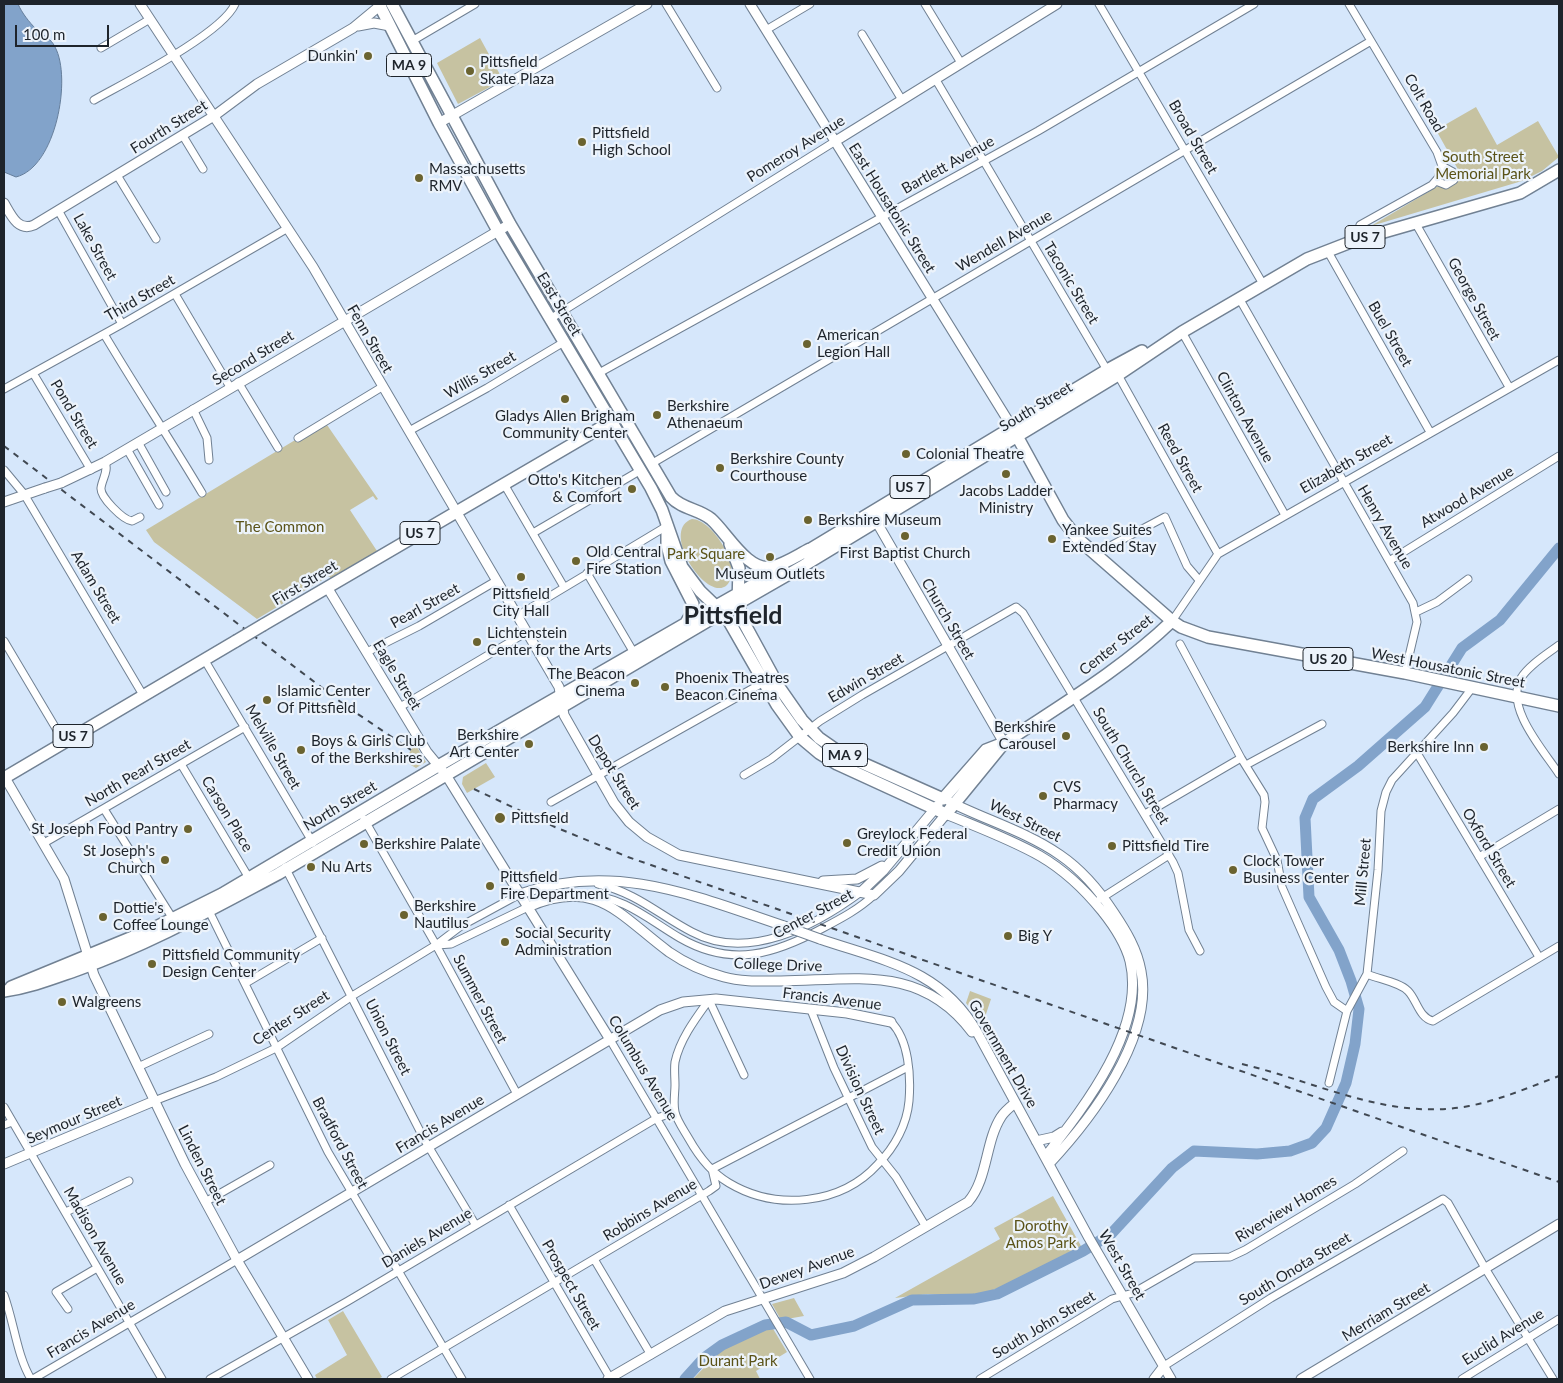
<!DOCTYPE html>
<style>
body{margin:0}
#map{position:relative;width:1563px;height:1383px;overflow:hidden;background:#d6e7fb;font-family:Lato,sans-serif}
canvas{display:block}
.frame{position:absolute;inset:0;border:5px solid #1e242b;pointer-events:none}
.scale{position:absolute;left:15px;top:25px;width:94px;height:22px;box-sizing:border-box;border:2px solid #1e242b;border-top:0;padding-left:6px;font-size:15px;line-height:18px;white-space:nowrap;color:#1e242b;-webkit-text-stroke:4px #ecf3fb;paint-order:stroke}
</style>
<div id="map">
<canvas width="1563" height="1383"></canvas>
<div class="frame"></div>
<div class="scale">100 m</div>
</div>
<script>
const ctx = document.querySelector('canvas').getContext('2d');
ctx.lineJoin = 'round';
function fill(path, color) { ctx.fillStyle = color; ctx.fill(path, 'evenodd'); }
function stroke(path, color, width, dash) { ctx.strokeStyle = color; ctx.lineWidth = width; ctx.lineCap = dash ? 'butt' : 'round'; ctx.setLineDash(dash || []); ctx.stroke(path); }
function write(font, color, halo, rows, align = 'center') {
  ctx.font = font + ' Lato,sans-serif'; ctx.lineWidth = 4.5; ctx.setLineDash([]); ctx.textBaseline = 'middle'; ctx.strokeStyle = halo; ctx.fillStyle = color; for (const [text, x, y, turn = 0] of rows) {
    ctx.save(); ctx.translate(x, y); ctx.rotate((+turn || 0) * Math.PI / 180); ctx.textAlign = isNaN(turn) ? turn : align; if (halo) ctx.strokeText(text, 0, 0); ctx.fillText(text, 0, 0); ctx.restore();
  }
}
const green = new Path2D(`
 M480,38L503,80L458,104L437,63Z
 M1476,107L1497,145L1538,121L1559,157L1542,171L1522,181L1371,226L1460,173L1436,130Z
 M325,422L378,499L376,500L373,496L350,510L377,551L331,579L329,576L257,619L154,542L146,530Z
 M692,519C712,519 744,569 727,585C707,604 659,530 692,519Z
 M415,744L426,762L416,768L404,761Z
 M486,763L495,777L467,793L462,784L463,777Z
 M970,991L991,999L984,1020H979L966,1003Z
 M1053,1196L1081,1246L1009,1284L982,1294L964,1296L928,1294L895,1298L1000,1239L994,1228Z
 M794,1298L804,1316L781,1320L772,1304Z
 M343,1311L382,1377L378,1379H317L315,1375L347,1355L328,1320Z
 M772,1327L787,1352L756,1371L760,1379H693L722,1349Z`);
const water = new Path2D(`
 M4,4H18C22,13 29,22 36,29C42,35 51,38 55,47C72,78 56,167 16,177L4,172Z`);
const river = new Path2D(`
 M685,1379L704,1358L722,1345L765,1325L786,1322L811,1335L854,1326L912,1300L974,1299L997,1294L1083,1251L1111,1234L1172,1168L1194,1151L1257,1154L1290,1151L1312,1143L1326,1128L1346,1083L1355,1044L1359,1009L1351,981L1339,950L1309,897L1305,818L1313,799L1358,766L1425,707L1462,648L1500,620L1559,548`);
const minor = new Path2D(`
 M666,4L717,88
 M925,4L961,63
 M1099,4L1263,284
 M1349,4L1437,152L1442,166L1438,178L1432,185L1360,225L1356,240
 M766,30L810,4
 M862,34L902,100
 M412,41L475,4
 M101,48L150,19
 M936,80L1107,370
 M94,100C126,82 222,34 235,4
 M183,136L203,169
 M117,175L156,239
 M1436,181L1446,185L1454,180L1453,172L1442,166
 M58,210L122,324
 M1416,224L1509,387
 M1327,250L1430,432
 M175,294L230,387
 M1239,298L1413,603L1417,622L1405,673
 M550,319L834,142
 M1182,332L1285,515
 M104,334C136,388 170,439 202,493
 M33,373L91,470
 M599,373L1038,131L1254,4
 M1118,375L1218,554
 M238,382L278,448
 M4,389L122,324L288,228
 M193,409L207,438L209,460
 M409,431L487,388L564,342
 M298,438L382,387
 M138,442L166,492
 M127,449L159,505
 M105,462C109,471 102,479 101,488C100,497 123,520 132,521L140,517
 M651,464L1371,41
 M4,470L24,494L143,695
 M504,484L564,587
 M533,533L641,470
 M1095,554L1165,517L1187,566L1199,580
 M1389,561L1559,456
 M587,573L634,653
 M1416,612L1437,602L1468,579
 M517,616L667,526
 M1172,621L1218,554L1559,360
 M4,641L64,742
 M1180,644L1241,758
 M1559,645C1547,654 1529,665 1521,678C1504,707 1544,751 1559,774
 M367,652L419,626L496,581
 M204,659L313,843
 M400,707L527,632
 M1417,753L1539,957
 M181,764L249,878
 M1246,765L1322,724
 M744,775L771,759L820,721L862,695L1016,607L1023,613L1173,862L1178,873L1189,930L1200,951
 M551,802L766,681
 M104,809L173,919
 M1145,814L1241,758L1264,795L1265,802L1262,828L1277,860L1282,887L1326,987L1334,1002L1347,1011
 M364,819L436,945L517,1094
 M44,843L245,727
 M1479,857L1559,809
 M285,867L424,1139L475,1224
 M598,884C637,893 659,915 692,932C748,962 815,926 861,892
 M585,895C624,896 649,920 680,938C732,968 775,954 823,928C842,918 859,909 874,895
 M1100,899L1169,855
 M209,911L328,1152L462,1379
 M437,945L451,944L528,907
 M1367,974C1378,979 1399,982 1408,991C1417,1000 1419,1018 1433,1021L1559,946
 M246,983L322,938
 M709,1000C696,1018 680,1039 675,1062C674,1069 675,1078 675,1085C675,1093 673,1103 675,1112C677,1121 684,1130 689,1139C698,1155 712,1173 729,1183C776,1211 841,1205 878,1164C895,1147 907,1124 909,1101C911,1076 909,1040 891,1022
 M709,1000L744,1075
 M811,1010L834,1068L872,1147L896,1177L926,1227
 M609,1038L810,1379
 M138,1067L209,1034
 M1329,1083L1347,1011L1367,974L1378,870L1381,811L1386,792L1392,780L1453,713L1472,688
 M154,1101L216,1077L276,1048L352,996L436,945L461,926L520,894
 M4,1107L162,1379
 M4,1125L12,1122
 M205,1202L270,1165
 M509,1205L610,1378
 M66,1212L129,1181
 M594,1259L651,1355
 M4,1295C14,1322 17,1356 31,1379
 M68,1309L56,1292L97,1268
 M1164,1366L1271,1298L1443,1199L1448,1203L1485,1268L1553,1379
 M33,1379L237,1260
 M210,1379L348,1301L657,1118L675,1112
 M391,1379L709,1191L716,1186L712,1169L908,1067
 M980,1379L1112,1299L1133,1293L1194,1258L1230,1257L1245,1250L1355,1184L1403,1151
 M1462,1379L1559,1319`);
const tertiary = new Path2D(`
 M140,4L313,267L559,687L564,715L614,803L629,822L647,837L679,855L874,895L899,871L946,814C977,827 1010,839 1040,856C1064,870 1085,890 1102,911C1114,926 1125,942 1130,961C1146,1029 1084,1107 1045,1157
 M750,4L1012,427
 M358,26L374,23L390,26
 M439,123L647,4
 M834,142L1057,4
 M4,203C11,215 18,232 34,225L214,116L257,84L353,28L382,4
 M61,483L105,462L510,224
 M4,502L45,488
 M877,517L876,521L1004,743
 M327,587L427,752L446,775L609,1038
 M4,776L64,879L94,975L185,1164L237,1260L308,1379
 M950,802C986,820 1027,832 1060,855C1082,870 1099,890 1114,913C1126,931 1137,949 1141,971C1154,1037 1091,1119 1049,1164
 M823,881L857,879L882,866
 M861,892L883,871L938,805
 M520,894C614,861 695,896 784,926
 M528,907C597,877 619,915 669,952C685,963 705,972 724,977C742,982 762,981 781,981C856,980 921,964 972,1032
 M820,939C884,961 941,969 977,1032L1089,1238L1171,1379
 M1036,1141L1054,1137L1062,1132
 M4,1164L154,1101
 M237,1260L660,1010L683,1002L716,999L847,1013L891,1022
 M608,1379L725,1311L843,1273L874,1257L968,1202C988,1179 985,1142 1001,1117C1004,1112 1010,1107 1015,1103
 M1154,1379L1164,1366
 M1301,1379L1559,1224`);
const primary = new Path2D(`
 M667,526V545L671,561L693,604V611L687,621
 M263,625L619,417
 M4,778L236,641
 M11,987L152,929L222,894L438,766L716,606
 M4,991C31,987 51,979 77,970C148,945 212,909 278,874L723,612`);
const trunk = new Path2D(`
 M379,4L439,123L498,231L651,488L662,510L682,567L700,591L726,616L777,705L800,737L819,753L837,764L946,814L1004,743
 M392,4L510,224L671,497C682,509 699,509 711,519C727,533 748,573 772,567C785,564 798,555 810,549
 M1012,427L1063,520L1077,538L1172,621L1181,627L1208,637L1405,673L1559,706
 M730,544L739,568L738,603L743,621L779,687L802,720L819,738L842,754L943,799L986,750L1004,743C1061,705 1122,669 1172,621
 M804,553L1107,370L1142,351
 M716,606L783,568
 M723,612L803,566L1118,375L1182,332L1307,259L1356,240L1520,193L1559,170`);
const rail = new Path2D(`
 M4,446L346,706L411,750
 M474,789L555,827L628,857L1559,1182
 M1242,1064C1318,1082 1388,1121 1469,1106C1500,1100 1530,1087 1559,1076`);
const tertiaryBridge = new Path2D(`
 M45,488L61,483
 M784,926L820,939`);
const primaryBridge = new Path2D(`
 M236,641L263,625`);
const markers = [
 [368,56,5,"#6a6330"],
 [470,71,5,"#6a6330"],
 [582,142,5,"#6a6330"],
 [419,178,5,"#6a6330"],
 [807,344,5,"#6a6330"],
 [565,399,5,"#6a6330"],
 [657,415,5,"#6a6330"],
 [906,454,5,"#6a6330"],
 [720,468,5,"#6a6330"],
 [1006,474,5,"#6a6330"],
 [632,489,5,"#6a6330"],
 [808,520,5,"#6a6330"],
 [905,536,5,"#6a6330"],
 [1052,539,5,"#6a6330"],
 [770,557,5,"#6a6330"],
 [576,561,5,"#6a6330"],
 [521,577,5,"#6a6330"],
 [477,642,5,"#6a6330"],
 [635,683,5,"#6a6330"],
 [665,687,5,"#6a6330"],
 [267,700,5,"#6a6330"],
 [1066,736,5,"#6a6330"],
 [529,744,5,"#6a6330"],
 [1484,747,5,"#6a6330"],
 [301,750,5,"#6a6330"],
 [1043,796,5,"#6a6330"],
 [500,818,6,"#6a6330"],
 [188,829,5,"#6a6330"],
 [847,843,5,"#6a6330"],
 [364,844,5,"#6a6330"],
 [1112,846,5,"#6a6330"],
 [165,860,5,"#6a6330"],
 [311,867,5,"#6a6330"],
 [1233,870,5,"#6a6330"],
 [490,886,5,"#6a6330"],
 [404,915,5,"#6a6330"],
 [103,917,5,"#6a6330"],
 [1008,936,5,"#6a6330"],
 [505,942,5,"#6a6330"],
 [152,964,5,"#6a6330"],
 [62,1002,5,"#6a6330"]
];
const shields = [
 [409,65,45],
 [1365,237,40],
 [910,487,40],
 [420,533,40],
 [1328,659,50],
 [73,736,40],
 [845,755,45]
];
const shieldNames = [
 ["MA 9",409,65],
 ["US 7",1365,237],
 ["US 7",910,487],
 ["US 7",420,533],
 ["US 20",1328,659],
 ["US 7",73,736],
 ["MA 9",845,755]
];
const poiNames = [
 ["Dunkin'",358,56,"right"],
 ["Pittsfield",480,62],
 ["Skate Plaza",480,79],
 ["Pittsfield",592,133],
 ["High School",592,150],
 ["Massachusetts",429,169],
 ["RMV",429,186],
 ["American",817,335],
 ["Legion Hall",817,352],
 ["Berkshire",667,406],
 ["Athenaeum",667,423],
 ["Gladys Allen Brigham",565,416,"center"],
 ["Community Center",565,433,"center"],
 ["Colonial Theatre",916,454],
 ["Berkshire County",730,459],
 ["Courthouse",730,476],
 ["Otto's Kitchen",622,480,"right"],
 ["& Comfort",622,497,"right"],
 ["Jacobs Ladder",1006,491,"center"],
 ["Ministry",1006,508,"center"],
 ["Berkshire Museum",818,520],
 ["Yankee Suites",1062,530],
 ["Extended Stay",1062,547],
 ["Old Central",586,552],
 ["Fire Station",586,569],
 ["First Baptist Church",905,553,"center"],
 ["Museum Outlets",770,574,"center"],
 ["Pittsfield",521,594,"center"],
 ["City Hall",521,611,"center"],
 ["Lichtenstein",487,633],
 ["Center for the Arts",487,650],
 ["The Beacon",625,674,"right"],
 ["Cinema",625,691,"right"],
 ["Phoenix Theatres",675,678],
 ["Beacon Cinema",675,695],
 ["Islamic Center",277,691],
 ["Of Pittsfield",277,708],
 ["Berkshire",1056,727,"right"],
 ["Carousel",1056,744,"right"],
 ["Berkshire",519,735,"right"],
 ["Art Center",519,752,"right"],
 ["Boys & Girls Club",311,741],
 ["of the Berkshires",311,758],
 ["Berkshire Inn",1474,747,"right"],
 ["CVS",1053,787],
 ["Pharmacy",1053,804],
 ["Pittsfield",511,818],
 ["St Joseph Food Pantry",178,829,"right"],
 ["Greylock Federal",857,834],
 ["Credit Union",857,851],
 ["Berkshire Palate",374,844],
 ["Pittsfield Tire",1122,846],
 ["St Joseph's",155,851,"right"],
 ["Church",155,868,"right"],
 ["Clock Tower",1243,861],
 ["Business Center",1243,878],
 ["Nu Arts",321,867],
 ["Pittsfield",500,877],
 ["Fire Department",500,894],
 ["Berkshire",414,906],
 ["Nautilus",414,923],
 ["Dottie's",113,908],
 ["Coffee Lounge",113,925],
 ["Social Security",515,933],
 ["Administration",515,950],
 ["Big Y",1018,936],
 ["Pittsfield Community",162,955],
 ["Design Center",162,972],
 ["Walgreens",72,1002]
];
const streetNames = [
 ["Colt Road",1424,103,60],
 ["Fourth Street",169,127,-32],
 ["Broad Street",1193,137,60],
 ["Pomeroy Avenue",796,149,-32],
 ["Bartlett Avenue",948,165,-29],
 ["East Housatonic Street",892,208,58],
 ["Wendell Avenue",1004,241,-30],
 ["Lake Street",95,247,61],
 ["Taconic Street",1071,283,59],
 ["Third Street",140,298,-30],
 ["George Street",1474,299,61],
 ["East Street",559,304,59],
 ["Buel Street",1390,334,60],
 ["Fenn Street",370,339,60],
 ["Second Street",253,358,-31],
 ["Willis Street",480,375,-30],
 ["South Street",1036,407,-31],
 ["Pond Street",74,414,59],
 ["Clinton Avenue",1245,417,61],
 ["Reed Street",1180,458,61],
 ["Elizabeth Street",1346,464,-30],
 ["Atwood Avenue",1467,497,-31],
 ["Henry Avenue",1385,527,60],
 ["First Street",305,583,-31],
 ["Adam Street",96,587,59],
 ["Pearl Street",425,606,-29],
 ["Church Street",948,619,60],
 ["Center Street",1116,645,-38],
 ["West Housatonic Street",1448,668,11],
 ["Eagle Street",397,675,59],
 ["Edwin Street",866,678,-30],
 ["Melville Street",273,747,60],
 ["South Church Street",1131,766,59],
 ["Depot Street",614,772,58],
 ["North Pearl Street",138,773,-30],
 ["North Street",340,806,-31],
 ["Carson Place",227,814,59],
 ["West Street",1025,821,26],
 ["Oxford Street",1489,848,59],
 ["Mill Street",1363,872,-85],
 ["Center Street",813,914,-28],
 ["College Drive",778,965,2],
 ["Summer Street",480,999,62],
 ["Francis Avenue",832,999,7],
 ["Center Street",291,1018,-33],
 ["Union Street",388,1037,63],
 ["Government Drive",1003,1054,60],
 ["Columbus Avenue",643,1068,59],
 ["Division Street",860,1090,65],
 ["Seymour Street",74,1120,-23],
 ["Francis Avenue",440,1124,-31],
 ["Bradford Street",340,1143,62],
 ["Linden Street",202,1165,63],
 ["Riverview Homes",1286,1209,-31],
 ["Robbins Avenue",650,1210,-31],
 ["Madison Avenue",95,1236,60],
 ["Daniels Avenue",427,1238,-31],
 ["West Street",1122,1265,60],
 ["Dewey Avenue",807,1268,-20],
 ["South Onota Street",1295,1269,-31],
 ["Prospect Street",571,1285,60],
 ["Merriam Street",1386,1312,-31],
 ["South John Street",1044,1325,-31],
 ["Francis Avenue",91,1329,-31],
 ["Euclid Avenue",1503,1337,-32]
];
const parkNames = [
 ["South Street",1483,157],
 ["Memorial Park",1483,174],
 ["The Common",280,527],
 ["Park Square",706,554],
 ["Dorothy",1041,1226],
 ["Amos Park",1041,1243],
 ["Durant Park",738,1361]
];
const townNames = [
 ["Pittsfield",733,616]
];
fill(green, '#c6c2a1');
fill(water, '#82a3ca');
stroke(water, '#647d9a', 1);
stroke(river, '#82a3ca', 11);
stroke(minor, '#718193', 9);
stroke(tertiary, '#718193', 11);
stroke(primary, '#718193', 14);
stroke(trunk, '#718193', 14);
stroke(minor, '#fff', 7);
stroke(tertiary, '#fff', 9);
stroke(primary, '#fff', 11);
stroke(trunk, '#fff', 11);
stroke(rail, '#404852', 2, [6, 6]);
stroke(tertiaryBridge, '#718193', 11, []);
stroke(primaryBridge, '#718193', 14, []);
stroke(tertiaryBridge, '#fff', 9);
stroke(primaryBridge, '#fff', 11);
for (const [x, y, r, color] of markers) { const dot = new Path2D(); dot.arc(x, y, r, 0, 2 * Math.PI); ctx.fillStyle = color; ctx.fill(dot); stroke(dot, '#ecf3fb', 2); }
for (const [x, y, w] of shields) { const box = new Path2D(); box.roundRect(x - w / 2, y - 11.5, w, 23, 4); ctx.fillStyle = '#ecf3fb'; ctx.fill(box); stroke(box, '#1e242b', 1); }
write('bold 14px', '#1e242b', null, shieldNames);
write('15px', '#1e242b', '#ecf3fb', poiNames, 'left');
write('15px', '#1e242b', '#ecf3fb', streetNames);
write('15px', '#5a5217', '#ecf3fb', parkNames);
write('bold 25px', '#1e242b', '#ecf3fb', townNames);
</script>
